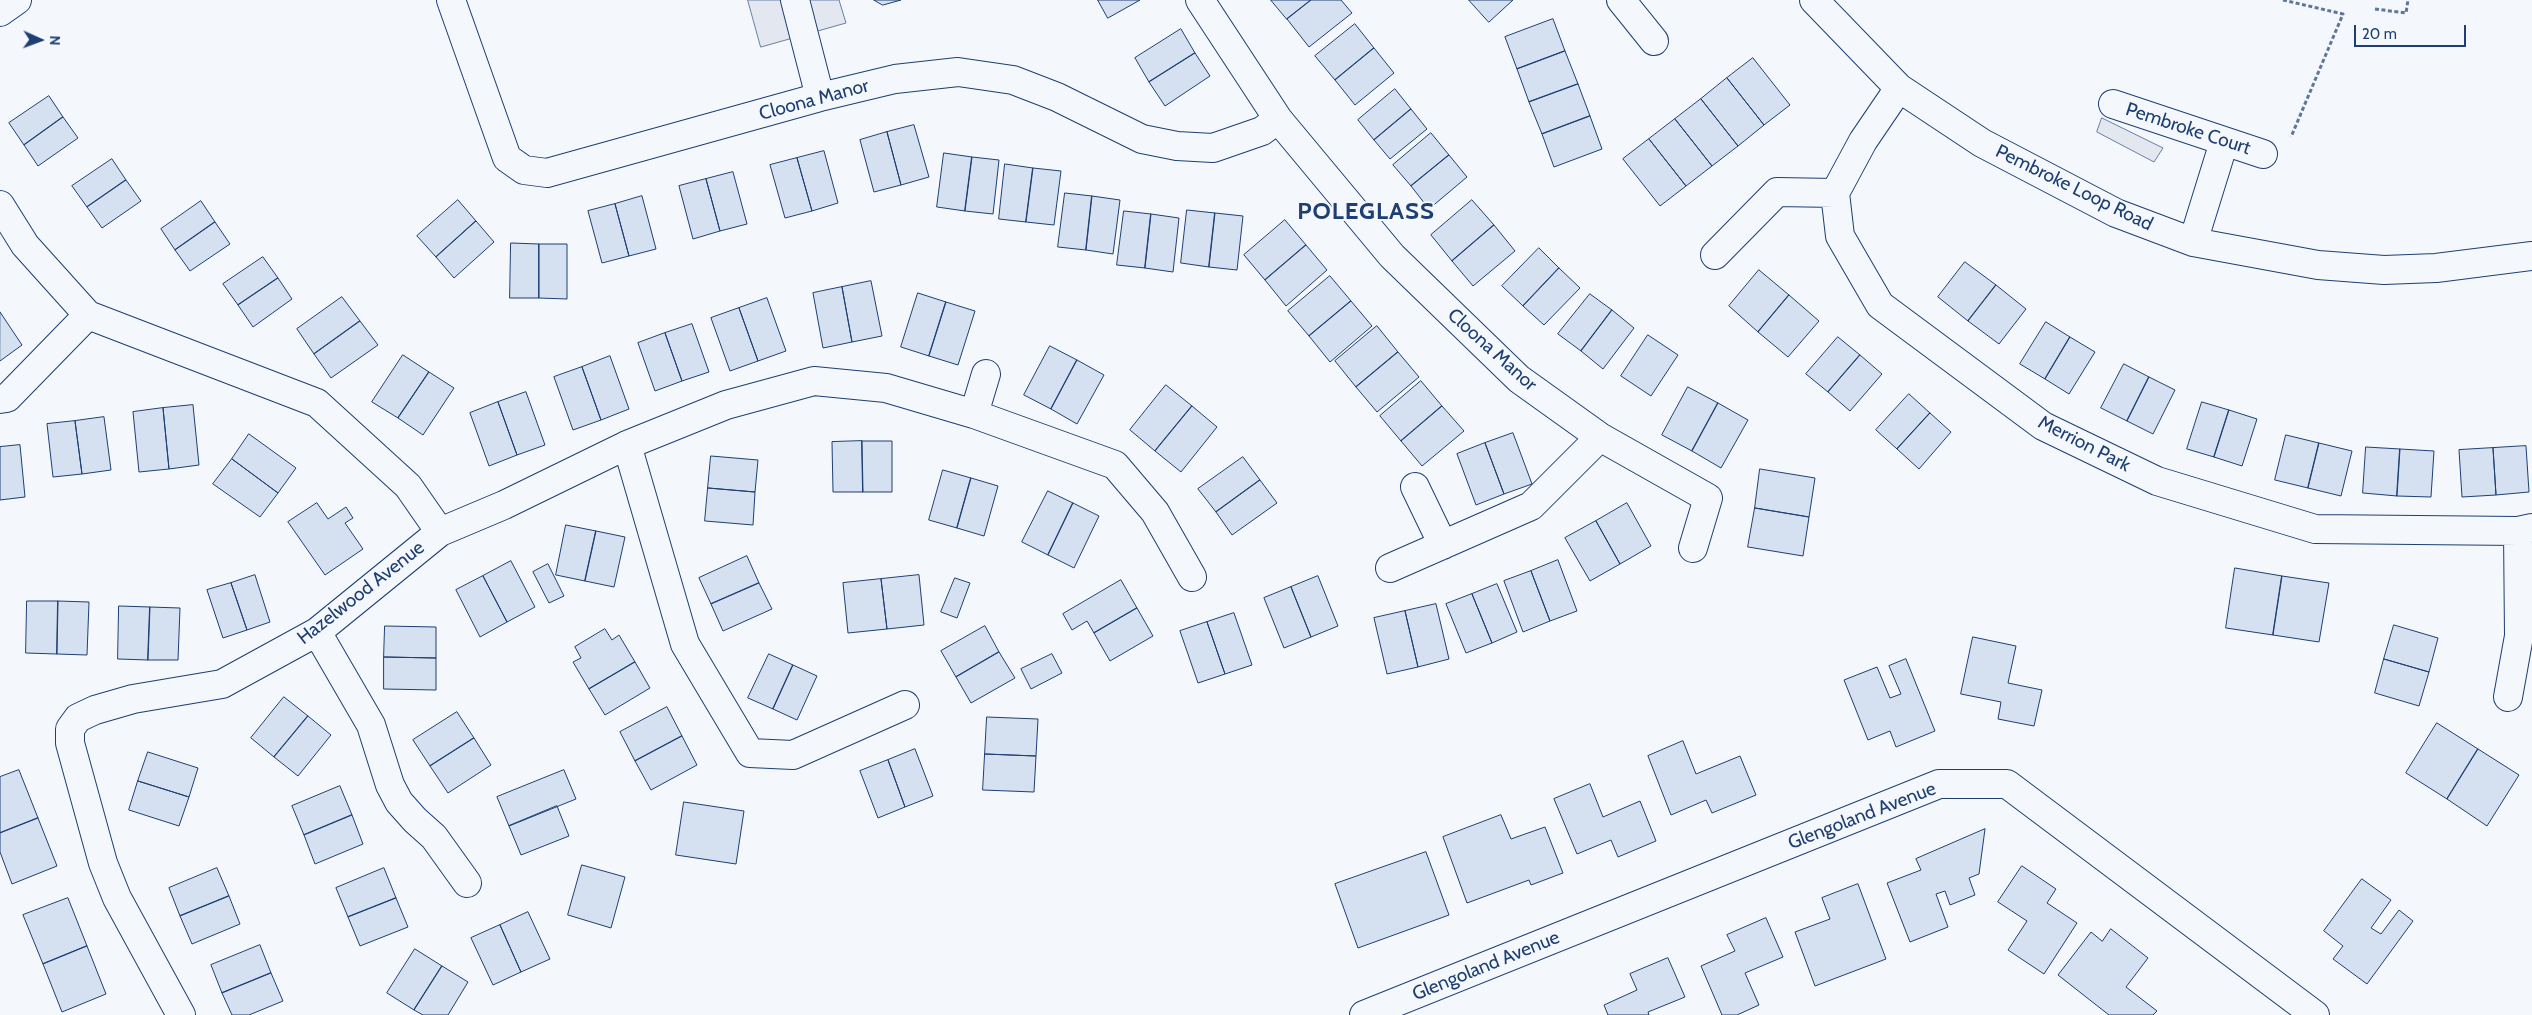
<!DOCTYPE html>
<style>
body{margin:0}
#map{position:relative;width:2532px;height:1015px;overflow:hidden;background:#f4f7fb;font-family:Cabin,sans-serif}
canvas{display:block}
.north{position:absolute;left:15px;top:15px;width:50px;height:50px;-webkit-text-stroke:4px #f4f7fb;paint-order:stroke;rotate:92deg;font-size:14px;font-weight:700;line-height:20px;text-align:center;color:#1d3f73}
.north::after{content:'';display:block;margin:auto;width:18px;height:22px;background:#1d3f73;clip-path:polygon(50% 0,100% 100%,50% 72%,0 100%)}
.scale{position:absolute;left:2354px;top:25px;width:112px;height:22px;box-sizing:border-box;border:2px solid #1d3f73;border-top:0;padding-left:6px;font-size:15px;line-height:18px;white-space:nowrap;color:#1d3f73;-webkit-text-stroke:4px #f4f7fb;paint-order:stroke}
</style>
<div id="map">
<canvas width="2532" height="1015"></canvas>
<div class="north">N</div>
<div class="scale">20 m</div>
</div>
<script>
const ctx = document.querySelector('canvas').getContext('2d');
ctx.lineJoin = 'round';
function fill(path, color) { ctx.fillStyle = color; ctx.fill(path, 'evenodd'); }
function stroke(path, color, width, dash) { ctx.strokeStyle = color; ctx.lineWidth = width; ctx.lineCap = dash ? 'butt' : 'round'; ctx.setLineDash(dash || []); ctx.stroke(path); }
function write(font, color, halo, rows, align = 'center') {
  ctx.font = font + ' Cabin,sans-serif'; ctx.lineWidth = 4; ctx.setLineDash([]); ctx.textBaseline = 'middle'; ctx.strokeStyle = halo; ctx.fillStyle = color; for (const [text, x, y, turn = 0] of rows) {
    ctx.save(); ctx.translate(x, y); ctx.rotate((+turn || 0) * Math.PI / 180); ctx.textAlign = isNaN(turn) ? turn : align; if (halo) ctx.strokeText(text, 0, 0); ctx.fillText(text, 0, 0); ctx.restore();
  }
}
const parking = new Path2D(`
 M748,0H839L846,23L761,47Z
 M2102,118L2163,148L2154,162L2097,132Z`);
const building = new Path2D(`
 M874,0H901L883,5Z
 M1098,0H1140L1108,18Z
 M1271,0H1311L1287,19Z
 M1311,0H1341L1352,13L1309,47L1287,19Z
 M1469,0H1513L1489,22Z
 M1553,19L1565,51L1517,69L1505,37Z
 M1355,24L1374,48L1335,80L1315,56Z
 M1181,29L1195,53L1149,82L1135,58Z
 M1374,48L1394,73L1355,105L1335,80Z
 M1565,51L1578,84L1529,102L1517,69Z
 M1195,53L1210,76L1165,106L1149,82Z
 M1753,58L1790,105L1764,125L1727,78Z
 M1727,78L1764,125L1738,146L1701,99Z
 M1578,84L1590,116L1542,134L1529,102Z
 M1395,89L1411,109L1374,140L1358,120Z
 M49,96L63,117L24,145L9,123Z
 M1701,99L1738,146L1712,166L1675,119Z
 M1411,109L1427,129L1390,159L1374,140Z
 M1590,116L1602,149L1554,167L1542,134Z
 M63,117L78,138L38,166L24,145Z
 M1675,119L1712,166L1686,186L1649,139Z
 M914,125L929,177L901,185L887,132Z
 M887,132L901,185L874,192L860,140Z
 M1431,133L1449,155L1411,186L1393,165Z
 M1649,139L1686,186L1660,206L1623,159Z
 M824,151L838,203L812,211L797,158Z
 M944,153L972,157L965,211L937,207Z
 M1449,155L1467,177L1429,209L1411,186Z
 M972,157L999,160L993,214L965,211Z
 M797,158L812,211L785,218L770,165Z
 M112,159L126,180L87,207L72,186Z
 M1005,164L1033,168L1026,222L999,219Z
 M1033,168L1061,171L1054,225L1026,222Z
 M733,172L747,224L720,231L706,179Z
 M706,179L720,231L693,239L679,186Z
 M126,180L141,201L102,228L87,207Z
 M1065,193L1092,196L1086,250L1058,247Z
 M642,196L656,249L629,256L615,204Z
 M1092,196L1120,200L1113,254L1086,250Z
 M458,200L476,221L436,257L417,236Z
 M1472,200L1494,225L1452,261L1431,235Z
 M201,201L215,222L175,250L161,229Z
 M615,204L629,256L602,263L588,211Z
 M1187,210L1215,213L1209,267L1181,263Z
 M1124,211L1151,214L1145,268L1117,265Z
 M1215,213L1243,216L1237,270L1209,267Z
 M1151,214L1179,218L1173,272L1145,268Z
 M1285,220L1306,245L1265,280L1244,255Z
 M476,221L494,242L454,278L436,257Z
 M215,222L230,244L190,271L175,250Z
 M1494,225L1515,251L1473,286L1452,261Z
 M511,243L539,244V298H510Z
 M539,244H567V299L539,298Z
 M1306,245L1327,270L1286,306L1265,280Z
 M1539,248L1559,268L1523,306L1502,286Z
 M263,257L278,278L238,305L223,284Z
 M1965,262L1996,285L1968,321L1938,297Z
 M1559,268L1580,288L1544,325L1523,306Z
 M1759,270L1789,295L1758,332L1729,306Z
 M1330,276L1351,301L1309,336L1288,311Z
 M278,278L292,299L253,327L238,305Z
 M871,281L882,336L852,342L842,287Z
 M1996,285L2026,309L1999,344L1968,321Z
 M842,287L852,342L823,348L813,293Z
 M918,293L946,302L929,356L901,347Z
 M1590,294L1612,310L1581,351L1558,334Z
 M1789,295L1819,321L1788,357L1758,332Z
 M342,297L360,321L314,354L297,329Z
 M767,298L786,351L758,361L739,308Z
 M1351,301L1372,326L1330,362L1309,336Z
 M946,302L975,311L958,365L929,356Z
 M739,308L758,361L730,371L711,318Z
 M1612,310L1634,328L1603,369L1581,351Z
 M0,312L22,345L0,361Z
 M360,321L378,345L331,378L314,354Z
 M2046,322L2070,337L2045,379L2020,364Z
 M692,324L709,372L682,381L665,333Z
 M1377,326L1398,352L1356,387L1335,361Z
 M665,333L682,381L655,391L638,343Z
 M1648,335L1678,355L1651,396L1621,376Z
 M1838,337L1860,355L1828,392L1806,374Z
 M2070,337L2095,352L2069,394L2045,379Z
 M1050,346L1077,360L1051,409L1024,395Z
 M1398,352L1419,377L1377,412L1356,387Z
 M403,355L429,372L398,418L372,402Z
 M1860,355L1882,374L1850,411L1828,392Z
 M610,356L629,409L601,420L582,367Z
 M1077,360L1104,375L1077,424L1051,409Z
 M2124,364L2149,377L2127,421L2101,408Z
 M582,367L601,420L573,430L554,377Z
 M429,372L454,388L423,435L398,418Z
 M2149,377L2175,390L2153,434L2127,421Z
 M1421,381L1442,406L1401,441L1380,416Z
 M1166,385L1192,406L1155,451L1130,430Z
 M1688,387L1718,403L1692,451L1662,435Z
 M526,392L545,445L517,455L498,402Z
 M1909,394L1930,413L1897,449L1876,430Z
 M498,402L517,455L489,466L470,413Z
 M2202,402L2229,410L2214,457L2187,449Z
 M1718,403L1748,420L1721,468L1692,451Z
 M193,405L199,465L169,469L163,408Z
 M1192,406L1217,427L1181,472L1155,451Z
 M1442,406L1464,431L1422,466L1401,441Z
 M163,408L169,469L139,472L133,412Z
 M2229,410L2257,419L2242,466L2214,457Z
 M1930,413L1951,432L1919,469L1897,449Z
 M104,417L111,470L82,474L75,421Z
 M75,421L82,474L53,477L47,424Z
 M1513,433L1532,484L1504,494L1485,443Z
 M249,434L296,468L278,493L232,459Z
 M2286,435L2319,443L2308,488L2275,480Z
 M862,441H892V492H863Z
 M862,441L863,492H833L832,442Z
 M1485,443L1504,494L1476,505L1457,454Z
 M2319,443L2352,451L2341,496L2308,488Z
 M20,445L25,497L0,500V447Z
 M2526,446L2529,492L2496,495L2493,448Z
 M2366,447L2400,449L2397,496L2363,493Z
 M2493,448L2496,495L2462,497L2459,450Z
 M2400,449L2434,451L2431,497L2397,496Z
 M711,456L758,460L755,492L708,488Z
 M1243,457L1260,480L1216,512L1198,489Z
 M232,459L278,493L260,517L213,484Z
 M1760,469L1815,478L1809,517L1755,508Z
 M943,470L971,478L957,528L929,520Z
 M971,478L998,486L984,536L957,528Z
 M1260,480L1277,503L1232,535L1216,512Z
 M708,488L755,492L753,525L705,521Z
 M1048,491L1073,503L1048,555L1022,542Z
 M317,503L328,519L346,507L353,518L345,523L363,549L325,575L288,522Z
 M1073,503L1099,516L1074,568L1048,555Z
 M1627,503L1651,546L1620,564L1596,521Z
 M1755,508L1809,517L1803,556L1748,547Z
 M1596,521L1620,564L1590,581L1565,538Z
 M566,525L596,531L585,581L556,575Z
 M596,531L625,537L614,587L585,581Z
 M747,556L759,583L711,604L699,578Z
 M1558,560L1577,611L1550,621L1531,571Z
 M511,561L535,607L507,622L483,576Z
 M548,564L564,596L549,603L533,572Z
 M2235,568L2282,576L2273,635L2226,628Z
 M1531,571L1550,621L1523,632L1504,581Z
 M255,575L270,622L247,630L231,583Z
 M919,575L924,625L887,629L881,579Z
 M483,576L507,622L480,637L456,590Z
 M1318,576L1338,626L1311,637L1291,587Z
 M2282,576L2329,583L2319,642L2273,635Z
 M955,578L970,583L957,618L941,612Z
 M881,579L887,629L848,633L843,583Z
 M1121,580L1137,608L1094,633L1087,621L1072,630L1063,614Z
 M231,583L247,630L223,638L207,590Z
 M759,583L772,609L723,631L711,604Z
 M1497,584L1517,632L1492,643L1472,594Z
 M1291,587L1311,637L1284,648L1264,598Z
 M1472,594L1492,643L1466,653L1446,604Z
 M27,601H58L57,654L26,653Z
 M58,601L89,602L87,655L57,654Z
 M1436,604L1449,659L1418,667L1405,611Z
 M119,606L150,607L148,660L118,659Z
 M150,607L180,608L178,660H148Z
 M1137,608L1153,636L1110,661L1094,633Z
 M1405,611L1418,667L1387,674L1374,618Z
 M1234,613L1252,665L1225,674L1207,622Z
 M1207,622L1225,674L1198,683L1180,631Z
 M2394,625L2438,638L2429,672L2384,659Z
 M385,626L436,627V658L384,657Z
 M985,626L999,652L956,677L941,651Z
 M605,629L612,640L619,635L635,662L589,689L573,662L581,658L575,647Z
 M1973,637L2016,646L2008,683L2042,690L2034,726L1998,719L2001,702L1961,694Z
 M999,652L1015,678L971,703L956,677Z
 M769,654L793,665L773,709L748,698Z
 M1052,654L1062,673L1031,689L1021,669Z
 M384,657L436,658V690L384,689Z
 M1906,659L1935,731L1896,747L1890,731L1868,740L1844,680L1877,667L1890,698L1901,694L1889,666Z
 M2384,659L2429,672L2419,706L2375,693Z
 M635,662L650,688L605,715L589,689Z
 M793,665L817,676L797,720L773,709Z
 M284,697L308,716L274,757L251,738Z
 M667,707L682,736L635,761L620,732Z
 M457,712L474,738L430,766L413,740Z
 M308,716L331,735L298,776L274,757Z
 M987,717L1038,719L1036,756L985,754Z
 M2437,723L2478,749L2447,799L2406,773Z
 M682,736L697,765L651,790L635,761Z
 M474,738L491,765L448,793L430,766Z
 M1683,741L1696,774L1740,756L1756,795L1712,813L1706,800L1671,815L1648,756Z
 M915,749L933,796L905,807L888,760Z
 M2478,749L2519,775L2487,826L2447,799Z
 M148,752L198,768L189,797L138,781Z
 M985,754L1036,756L1034,792L983,790Z
 M888,760L905,807L878,818L860,771Z
 M19,770L38,818L0,833V777Z
 M564,770L576,799L509,826L497,797Z
 M138,781L189,797L179,826L129,810Z
 M1590,784L1603,817L1640,801L1656,841L1618,857L1611,840L1577,854L1554,799Z
 M340,786L352,815L304,835L292,806Z
 M684,802L744,811L736,864L676,855Z
 M557,806L569,836L521,855L509,826Z
 M352,815L363,844L315,864L304,835Z
 M1501,815L1511,839L1545,827L1563,873L1531,885L1529,880L1467,903L1443,837Z
 M38,818L57,866L12,884L0,852V833Z
 M1985,829L1979,874L1969,878L1975,895L1950,905L1945,891L1936,894L1948,927L1910,942L1887,883L1921,870L1916,859Z
 M1426,852L1449,915L1358,948L1335,884Z
 M582,865L625,877L611,928L568,915Z
 M2022,866L2056,889L2047,903L2077,923L2044,974L2008,950L2027,921L1998,902Z
 M217,868L229,896L180,916L169,888Z
 M384,868L396,898L348,917L336,888Z
 M2362,879L2391,900L2371,928L2381,934L2399,910L2413,921L2367,984L2333,959L2343,946L2324,931Z
 M1858,884L1886,959L1815,986L1795,932L1830,919L1822,898Z
 M229,896L240,924L192,944L180,916Z
 M68,898L87,946L43,964L23,915Z
 M396,898L408,927L360,946L348,917Z
 M528,912L550,959L521,972L500,925Z
 M1766,918L1783,957L1745,973L1759,1005L1737,1015H1722L1701,966L1735,951L1727,935Z
 M500,925L521,972L493,985L471,938Z
 M2111,929L2148,958L2126,987L2157,1011L2153,1015H2109L2058,975L2091,932L2102,941Z
 M260,945L271,973L222,993L211,965Z
 M87,946L106,994L62,1012L43,964Z
 M415,949L442,966L414,1010L387,993Z
 M1668,958L1685,997L1648,1012L1649,1015H1608L1604,1005L1637,990L1630,974Z
 M442,966L468,982L448,1015H423L414,1010Z
 M271,973L283,1001L249,1015H232L222,993Z`);
const path = new Path2D(`
 M2283,0L2343,14L2291,137
 M2375,9L2406,13L2408,0`);
const minor = new Path2D(`
 M451,0L507,158L524,170L547,173L820,97L895,79L958,72L1013,80L1057,97L1142,139L1177,146L1213,148L1262,131L1278,119
 M795,0L820,97
 M1200,0L1278,119L1392,256L1519,379L1600,437L1708,498L1693,548
 M1621,0L1654,41
 M1814,0L1899,88L1982,143L2116,213L2193,242L2318,265L2384,270L2436,268L2532,256
 M0,12L17,0
 M1899,88L1863,141L1835,193L1840,236L1880,305L2043,426L2157,481L2315,529L2518,531L2532,528
 M2113,104L2263,154
 M0,205L25,245L88,315L317,403L408,486L440,532
 M2193,242L2224,142
 M1715,255L1777,192L1835,193
 M0,399L7,398L88,315
 M974,414L986,374
 M627,445L685,644L750,753L793,755L905,705
 M1415,487L1443,545
 M1390,568L1531,506L1600,437
 M317,632L371,725L390,785L399,802L415,820L434,837L467,883
 M2508,697L2519,636L2518,531
 M181,1015L117,898L103,863L70,743V729L78,718L95,710L133,699L222,684L317,632L440,532L504,505L627,445L726,405L814,381L886,388L974,414L1115,465L1155,512L1192,577
 M1364,1015L1939,784H2007L2315,1015`);
const streetNames = [
 ["Cloona Manor",814,100,-15],
 ["Pembroke Court",2188,129,18],
 ["Pembroke Loop Road",2074,188,26],
 ["Cloona Manor",1492,350,42],
 ["Merrion Park",2084,444,27],
 ["Hazelwood Avenue",361,593,-38],
 ["Glengoland Avenue",1862,816,-21],
 ["Glengoland Avenue",1486,966,-22]
];
const districtNames = [
 ["POLEGLASS",1366,212]
];
fill(parking, '#e3e8f0');
stroke(parking, '#687fa3', 1);
fill(building, '#d5e0f0');
stroke(building, '#1d3f73', 1);
stroke(minor, '#1d3f73', 30);
stroke(path, '#5e769c', 3, [4, 2.5]);
stroke(minor, '#f4f7fb', 28);
write('19px', '#1d3f73', '#f4f7fb', streetNames);
ctx.letterSpacing = '1px';
write('bold 24px', '#1d3f73', '#f4f7fb', districtNames);
ctx.letterSpacing = '0px';
</script>
